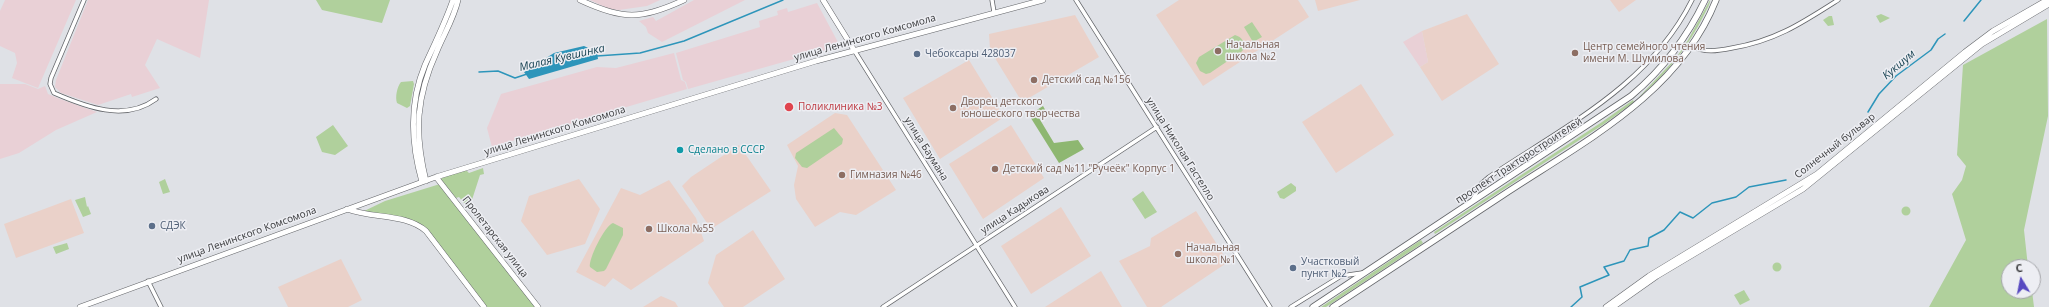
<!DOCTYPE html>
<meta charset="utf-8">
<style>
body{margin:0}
#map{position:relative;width:2049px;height:307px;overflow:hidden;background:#dfe1e6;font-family:"Open Sans",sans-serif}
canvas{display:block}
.north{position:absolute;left:2001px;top:259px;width:40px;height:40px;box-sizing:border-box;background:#edeef3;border:1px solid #a5a6aa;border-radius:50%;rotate:350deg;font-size:11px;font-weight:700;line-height:16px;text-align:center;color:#3a3b3d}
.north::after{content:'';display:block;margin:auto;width:14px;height:18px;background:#584ac1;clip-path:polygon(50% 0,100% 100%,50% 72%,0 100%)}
</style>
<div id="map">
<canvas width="2049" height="307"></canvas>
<div class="north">С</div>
</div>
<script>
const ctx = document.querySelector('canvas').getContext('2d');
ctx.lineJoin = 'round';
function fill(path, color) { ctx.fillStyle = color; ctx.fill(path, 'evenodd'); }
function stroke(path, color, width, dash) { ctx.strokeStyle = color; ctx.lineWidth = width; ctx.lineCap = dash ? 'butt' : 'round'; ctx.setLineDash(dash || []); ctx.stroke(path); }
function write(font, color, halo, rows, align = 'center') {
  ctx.font = font + ' "Open Sans",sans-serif'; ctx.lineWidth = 3; ctx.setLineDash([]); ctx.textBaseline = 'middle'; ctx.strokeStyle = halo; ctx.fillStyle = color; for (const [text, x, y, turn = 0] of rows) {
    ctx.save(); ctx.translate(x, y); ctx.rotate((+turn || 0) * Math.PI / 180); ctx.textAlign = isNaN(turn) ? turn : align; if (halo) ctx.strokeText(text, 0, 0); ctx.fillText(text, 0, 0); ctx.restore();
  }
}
const industrial = new Path2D(`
 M5,0H76L38,88L12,78L17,63L15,53L0,46V11Z
 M88,0H209L200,58L157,39L145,65L160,88L132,97L131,94L98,105L61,93L55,87L56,80Z
 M590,0H660L647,6L619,10L609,9Z
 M694,0H745L662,42L648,33L646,27L639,21L653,17L656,21Z
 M817,3L840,46L688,89L686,82L683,80L676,53L760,27L759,21L778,15L777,11L787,8L788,12Z
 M1422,31L1428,62L1420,67L1403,42Z
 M674,53L681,80L685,82L687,89L492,147L487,128L501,94L597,67L616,68Z
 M0,84H25L38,89L45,86L48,94L60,99L97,112L56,130L19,153L0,159Z`);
const education = new Path2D(`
 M1179,0H1298L1309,17L1203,86L1156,15Z
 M1315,0H1360L1318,11Z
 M1610,0H1636L1619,12Z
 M1467,14L1499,64L1442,101L1420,67L1428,62L1422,31Z
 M1075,15L1099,57L1022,102L990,50L989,34Z
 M969,60L1004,117L940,159L903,98Z
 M1361,84L1394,135L1336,173L1302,122Z
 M835,113L847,115L896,190L856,215L840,212L815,227L796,199L794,185L798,166L787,145Z
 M1011,125L1044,178L983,219L949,164Z
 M739,145L771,191L711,229L682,186L691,177Z
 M579,179L600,209L585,244L547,255L521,221L529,196Z
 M669,180L696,218L704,241L631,290L613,278L605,287L576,272L621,188L640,195Z
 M71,199L84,233L16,258L4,224Z
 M1061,207L1091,256L1031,294L1001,246Z
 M1196,211L1228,262L1161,307H1147L1119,261L1150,246L1151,238Z
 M753,230L785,279L743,307H724L708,283L716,255Z
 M341,259L362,300L348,307H288L278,287Z
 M1101,271L1122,307H1045Z
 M661,296L675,302L678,307H643Z`);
const green = new Path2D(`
 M316,0H390L382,23L322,10Z
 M1710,0C1711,2 1707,9 1705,13C1689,46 1666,75 1638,98L1676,58L1688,40Z
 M1881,14L1890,18L1880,23L1876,16Z
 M1829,16H1832L1834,25L1828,26L1823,20Z
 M2047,19L2048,116L2024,230L2028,267H2009V291H2032L2034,307H1929L1966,240L1952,194L1962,180L1966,166L1957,155L1963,65Z
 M1252,22L1262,37L1253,42L1244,27Z
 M1235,35C1242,37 1245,42 1244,49L1241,52L1210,73L1206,74L1200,71L1196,63L1199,57Z
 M413,81L414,84L410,106L407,108L397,103C395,97 397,87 401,82Z
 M1633,100L1634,102L1604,124L1435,234L1434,232L1602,122Z
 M333,125L348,146L335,155L322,152L316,137Z
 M834,128L843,139L842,144L807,168L802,167L795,158L796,153Z
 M483,168L484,174L480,175L469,209L459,197L456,198L441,180L442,177L466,170L469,173Z
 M165,179L170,192L163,194L159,182Z
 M1291,183L1296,187V191L1284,199L1280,198L1277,192Z
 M440,184L538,307H485L426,231L415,222L360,213L385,201Z
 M1143,191L1157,212L1145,219L1132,199Z
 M85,197L87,207L88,206L91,214L83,217L75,200Z
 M1901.5 211a4.5 4.5 0 1 1 9 0a4.5 4.5 0 1 1-9 0Z
 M613,223L623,228V235L606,269L604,271L597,272L590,267C588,260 605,225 613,223Z
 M1421,240L1423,243L1326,307H1321Z
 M67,243L69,249L56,254L53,247Z
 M1772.5 267a4.5 4.5 0 1 1 9 0a4.5 4.5 0 1 1-9 0Z
 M1744,290L1750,300L1740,305L1734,295Z`);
const forest = new Path2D(`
 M1043,106L1047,113L1039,118L1054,143L1078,140L1084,149L1059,163L1029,115Z`);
const water = new Path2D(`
 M584,46L597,52L598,59L529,79L524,72L554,53Z`);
const stream = new Path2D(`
 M1964,21L1981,0
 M597,56L640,53L684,41L783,0
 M479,72L498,71L515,78L527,74
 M1868,112L1879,94L1896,76L1931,50L1938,39L1945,34
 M1571,307L1582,297L1580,287L1609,275L1604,267L1624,261L1630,250L1648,246L1649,238L1664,230L1680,212L1693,218L1712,203L1736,197L1749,187L1786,180`);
const street = new Path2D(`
 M84,0L51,78L50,84L54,93C86,107 125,122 156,99
 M992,0L994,12
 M1076,0L1270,307
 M1691,46C1705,53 1717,51 1732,48C1775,41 1802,23 1838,0
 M854,50L1015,307
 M1472,201L1481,184L1489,177C1565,126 1650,85 1692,0
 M148,281L161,307
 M883,307L1157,127
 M1291,307L1341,276L1362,273`);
const secondary = new Path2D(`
 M580,0C623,20 641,20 684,0
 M823,0L854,50
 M436,177L538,307
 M426,181C414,132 416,97 437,51C444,34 454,18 458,0
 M422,182C411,143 409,103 425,65C435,43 445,23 453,0
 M347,209C373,219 405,213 426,231L484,307
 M80,307L436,177L816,61L1043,0
 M1606,307L1649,276L1817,174L1965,52L1993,31L2047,0
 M1613,307L1657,276L1803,189L1982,44L2049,4`);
const primary = new Path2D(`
 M1313,307L1631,96C1663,69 1687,38 1705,0
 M1333,307C1390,270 1446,232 1503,195C1583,142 1679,94 1716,0`);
const markers = [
 [1218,51,4,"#8d6e63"],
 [1575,53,4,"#8d6e63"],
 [917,54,4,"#5c6f8a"],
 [1034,80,4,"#8d6e63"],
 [789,107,5,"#e0444e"],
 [953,108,4,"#8d6e63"],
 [680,150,4,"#0f9aa8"],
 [995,169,4,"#8d6e63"],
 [842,175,4,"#8d6e63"],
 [152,226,4,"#5c6f8a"],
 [649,229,4,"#8d6e63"],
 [1178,254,4,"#8d6e63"],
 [1293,268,4,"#5c6f8a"]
];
const streetNames = [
 ["улица Ленинского Комсомола",865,38,-16],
 ["улица Ленинского Комсомола",555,131,-17],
 ["Солнечный бульвар",1835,146,-38],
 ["улица Баумана",926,149,58],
 ["улица Николая Гастелло",1180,149,58],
 ["проспект Тракторостроителей",1519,161,-33],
 ["улица Кадыкова",1015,210,-33],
 ["улица Ленинского Комсомола",247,235,-20],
 ["Пролетарская улица",495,237,52]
];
const educationNames = [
 ["Начальная",1226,45],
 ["школа №2",1226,57],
 ["Центр семейного чтения",1583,47],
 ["имени М. Шумилова",1583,59],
 ["Детский сад №156",1042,80],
 ["Дворец детского",961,102],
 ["юношеского творчества",961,114],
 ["Детский сад №11 \"Ручеёк\" Корпус 1",1003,169],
 ["Гимназия №46",850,175],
 ["Школа №55",657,229],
 ["Начальная",1186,248],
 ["школа №1",1186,260]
];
const serviceNames = [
 ["Чебоксары 428037",925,54],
 ["СДЭК",160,226],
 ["Участковый",1301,262],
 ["пункт №2",1301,274]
];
const healthNames = [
 ["Поликлиника №3",798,107]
];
const cultureNames = [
 ["Сделано в СССР",688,150]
];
const waterNames = [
 ["Малая Кувшинка",562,58,-13],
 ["Кукшум",1899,65,-40]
];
fill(industrial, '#e9d0d6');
fill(education, '#ead1c9');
fill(green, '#b0d09c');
fill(forest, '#8eb771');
fill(water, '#2d95ba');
stroke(stream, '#2d95ba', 1.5);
stroke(street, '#636569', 5);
stroke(secondary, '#636569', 6);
stroke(primary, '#636569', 7);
stroke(street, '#fff', 3.5);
stroke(secondary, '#fff', 5);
stroke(primary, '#fff', 5.5);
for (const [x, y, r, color] of markers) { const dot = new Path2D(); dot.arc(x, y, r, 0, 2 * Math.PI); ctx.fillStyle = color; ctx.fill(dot); stroke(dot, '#edeef3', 1.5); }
write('10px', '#3a3b3d', '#edeef3', streetNames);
write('10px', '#785e54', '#edeef3', educationNames, 'left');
write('10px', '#4e5e75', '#edeef3', serviceNames, 'left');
write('10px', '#be3a42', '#edeef3', healthNames, 'left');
write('10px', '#0d838f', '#edeef3', cultureNames, 'left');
write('italic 11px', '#123e4e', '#edeef3', waterNames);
</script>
